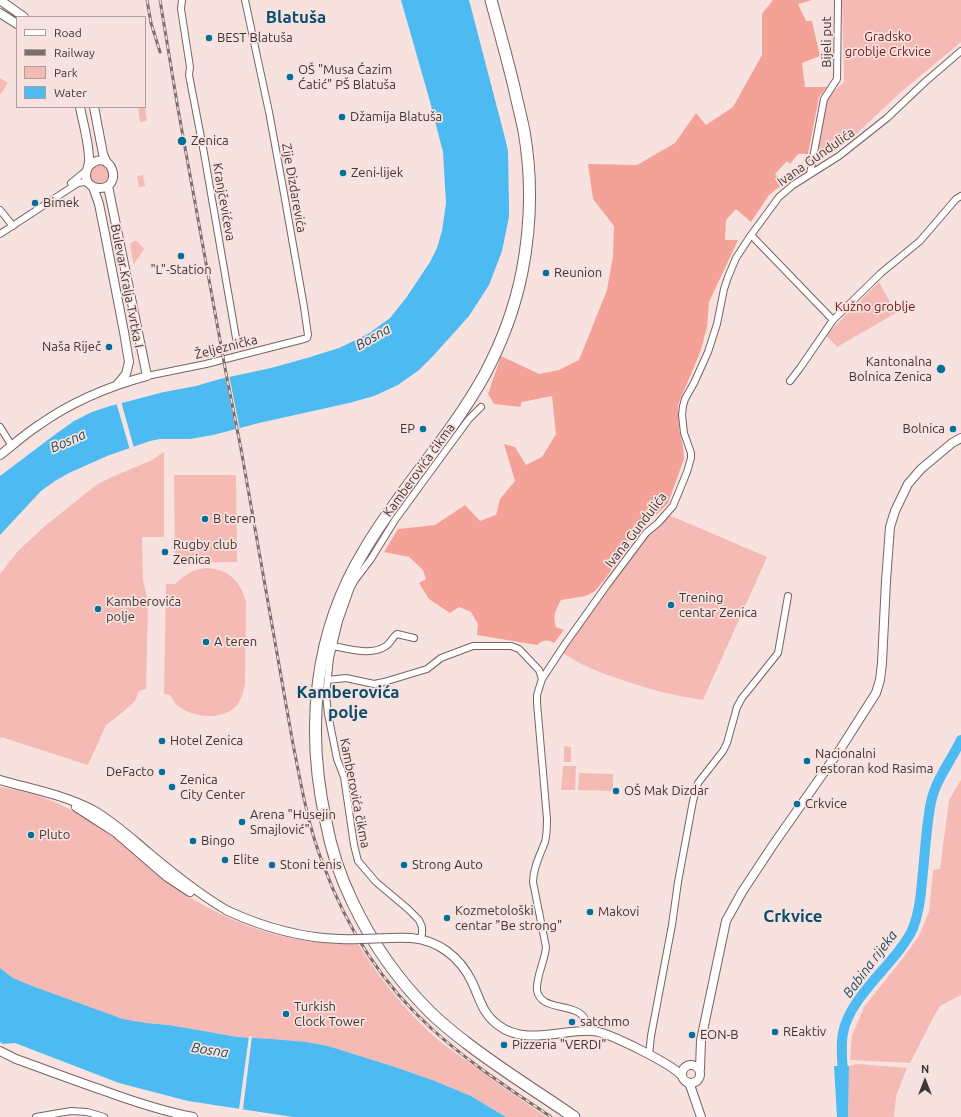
<!DOCTYPE html>
<meta charset="utf-8">
<style>
body{margin:0}
#map{position:relative;width:961px;height:1117px;overflow:hidden;background:#f8e2df;font-family:Ubuntu,sans-serif}
canvas{display:block}
.legend{position:absolute;left:16px;top:16px;width:130px;height:92px;box-sizing:border-box;background:#f8e2df;border:1px solid #ae9d9b;margin:0;padding:5px 7px;list-style:none;font-size:12px;color:#3e3635}
.legend li{display:flex;align-items:center;gap:8px;height:20px}
.legend b{width:20px;border:1px solid #ae9d9b}
.north{position:absolute;left:905px;top:1061px;width:40px;height:40px;-webkit-text-stroke:3px #f8e2df;paint-order:stroke;rotate:0deg;font-size:11px;font-weight:700;line-height:16px;text-align:center;color:#3e3635}
.north::after{content:'';display:block;margin:auto;width:14px;height:18px;background:#3e3635;clip-path:polygon(50% 0,100% 100%,50% 72%,0 100%)}
</style>
<div id="map">
<canvas width="961" height="1117"></canvas>
<ul class="legend">
<li><b style="height:5px;background:#fff"></b>Road</li>
<li><b style="height:5px;background:#7b6e6d"></b>Railway</li>
<li><b style="height:11px;background:#f5bab3"></b>Park</li>
<li><b style="height:11px;background:#4dbbf2"></b>Water</li>
</ul>
<div class="north">N</div>
</div>
<script>
const ctx = document.querySelector('canvas').getContext('2d');
ctx.lineJoin = 'round';
function fill(path, color) { ctx.fillStyle = color; ctx.fill(path, 'evenodd'); }
function stroke(path, color, width, dash) { ctx.strokeStyle = color; ctx.lineWidth = width; ctx.lineCap = dash ? 'butt' : 'round'; ctx.setLineDash(dash || []); ctx.stroke(path); }
function write(font, color, halo, rows, align = 'center') {
  ctx.font = font + ' Ubuntu,sans-serif'; ctx.lineWidth = 3.5; ctx.setLineDash([]); ctx.textBaseline = 'middle'; ctx.strokeStyle = halo; ctx.fillStyle = color; for (const [text, x, y, turn = 0] of rows) {
    ctx.save(); ctx.translate(x, y); ctx.rotate((+turn || 0) * Math.PI / 180); ctx.textAlign = isNaN(turn) ? turn : align; if (halo) ctx.strokeText(text, 0, 0); ctx.fillText(text, 0, 0); ctx.restore();
  }
}
const green = new Path2D(`
 M842,0H961V42L901,92L852,138L823,156L816,152L828,96L844,82Z
 M0,78L8,83L0,95Z
 M138,107H145L147,121L140,122Z
 M90 175a10 10 0 1 1 20 0a10 10 0 1 1-20 0Z
 M143,175L145,186L139,187L137,176Z
 M134,241H137L144,249L134,264L133,262L130,244Z
 M879,282L896,313L837,347L826,335Z
 M164,452V537H142L143,580L148,603L146,689L139,691L135,701L123,712L106,725L88,765L1,737L0,740V574L18,551L45,526L96,485L112,477L150,461Z
 M174,475H236L237,562L175,563Z
 M669,515L767,557L703,700C675,696 648,689 622,680C601,673 582,666 563,653L647,534Z
 M205,568C228,569 239,579 246,601L245,682C244,690 242,698 237,705C223,722 189,718 175,703C173,700 172,697 170,695L164,694L166,584H175C184,575 192,570 205,568Z
 M564,746L571,747V762H564Z
 M563,766H576L575,790H561Z
 M579,773L613,774V791L578,790Z
 M961,780V995L940,1006L934,1016L910,1063L850,1060L852,1036L864,1007L903,958L919,936L929,912L933,870L940,869L949,800Z
 M0,787C17,790 34,793 50,800C77,811 104,829 127,847C144,860 158,876 176,888C217,916 266,937 316,942C330,944 344,944 358,944C378,976 401,1005 428,1031C442,1044 458,1055 474,1066C498,1084 522,1100 546,1117H506L471,1096L435,1081L392,1066L328,1046L272,1039L238,1037L169,1025L146,1023L123,1019L35,987L13,978L0,968Z
 M858,1064L907,1068L896,1096L894,1117H848L849,1066Z`);
const forest = new Path2D(`
 M773,0H812L798,4L806,21H812L820,56L802,63L805,87H827L819,97L808,154H798L790,164L787,161L775,174L783,184L769,195L751,222L736,209L726,220L725,240H738L709,302L707,327L701,350L678,405L679,429L683,447L684,459L668,503L656,515L640,526L632,534L618,561L604,580L595,591L586,596L561,600C556,610 552,616 556,627L564,630L554,643C547,639 543,640 537,645L477,635L478,624L471,612L459,607L450,613L429,599L419,583L426,579L423,570L409,557L384,552L398,529L435,525L465,505L480,521L496,515L500,499L515,481L504,444L515,447L526,465L542,457L556,434L552,396L522,402L520,407L494,404L488,394L501,356L539,374L559,370L579,360L607,290L613,256L614,226L593,199L588,164L637,165L675,143L696,113L706,125L733,107L762,55V14Z`);
const water = new Path2D(`
 M401,0H469L505,138L508,151L509,206V217L502,251L489,285L469,316L433,356L419,370L398,385L374,396L349,403L259,423L213,435L190,439H160L150,441L107,456L69,473L55,481L41,491L0,535V476L57,433L74,421L92,412L110,406L164,392L196,386L220,379L271,368L307,358L339,348L368,334L390,318L406,298L430,262L437,248L442,231L446,203L443,152L429,98Z
 M0,968L13,978L35,987L123,1019L146,1023L169,1025L238,1037L272,1039L306,1042L328,1046L392,1066L435,1081L471,1096L506,1117H293L188,1101L119,1083L15,1043L3,1044L0,1042Z
 M834,1066H849L848,1117H837Z`);
const pier = new Path2D(`
 M229,375L240,430L236,431L225,376Z
 M121,401L134,448L130,450L116,402Z
 M249,1036H252L243,1109H239Z`);
const river = new Path2D(`
 M843,1078C843,1064 840,1047 843,1033C848,1004 879,976 897,953C903,945 909,938 913,928C919,913 921,896 922,881C925,855 926,827 931,802C936,779 951,761 961,740`);
const street = new Path2D(`
 M182,0L181,9L190,67L189,75L204,153L236,338
 M810,174L824,99L837,79L838,0
 M71,183L87,170
 M0,210L13,226
 M0,234L78,183L84,182L90,184
 M751,235L833,320
 M147,376L206,364L304,339L307,338L308,335L304,307L283,188L269,112L245,0
 M790,381L800,368L833,320L881,273L920,241L956,199L961,196
 M0,427L12,446
 M333,646C350,649 371,656 386,646C391,643 392,637 397,634L414,638
 M328,680L346,678L374,684L384,682L427,669L441,658L473,646H511L519,649L539,670L542,679
 M420,939L422,934V927L419,920L408,909L376,882L358,861L354,845L344,777L337,759L328,714L326,695L330,658L339,621L351,587L355,580L371,559L395,520L422,483L469,419L481,407
 M588,1031C587,1027 587,1023 585,1019C576,1002 540,1012 537,990C536,976 545,961 546,947L533,882C533,868 540,855 545,842C547,834 547,827 547,819L537,703V695L542,679L565,644L607,585L646,533L658,523L673,506L687,472L691,458V453L684,433L682,415L683,406L685,399L694,383L708,352L717,324L724,289L728,277L736,258L751,235L779,197L793,185L839,156L887,118L925,82L961,51
 M649,1055L651,1036L672,925L678,882L693,801L698,783L723,751L727,743L737,707L742,698L778,653L788,596
 M36,1117L71,1111L87,1112L104,1117`);
const secondary = new Path2D(`
 M0,0L24,17
 M0,13L17,24
 M80,107C83,123 89,143 89,159C90,166 85,171 86,177C87,184 93,188 99,188C125,189 111,145 89,166
 M94,107L103,154L107,163
 M93,187L99,204L105,234L124,332L129,362L126,374L117,385
 M0,455C13,445 25,434 39,425C70,403 110,386 147,376L108,186
 M0,780C31,789 65,795 93,810C114,822 131,838 149,853C174,874 200,895 228,911
 M76,807L96,820L115,832L167,877L190,892
 M411,938C438,940 460,957 472,982C480,999 482,1013 498,1025C525,1046 562,1029 593,1031C608,1032 672,1064 682,1076
 M0,1051L16,1059C44,1069 73,1080 102,1090C132,1101 161,1111 193,1117
 M682 1074a9 9 0 1 1 18 0a9 9 0 1 1-18 0Z
 M700,1069L701,1040L726,921L742,892L773,845L841,748L876,693L880,680L882,663L886,581L890,527L895,511L908,484L921,469L952,443L961,438
 M687,1082L690,1085L701,1117`);
const highway = new Path2D(`
 M491,0C499,29 507,58 514,87C517,101 521,116 524,131C532,177 531,226 522,272C515,307 502,342 485,374C451,436 401,488 365,549C314,632 305,728 326,822C331,849 340,876 352,901C371,941 397,979 429,1011C441,1023 455,1034 468,1044C502,1070 539,1093 574,1117`);
const rail = new Path2D(`
 M147,0L151,23L160,52
 M160,0L178,109L226,373L241,449L293,744C301,784 308,826 323,864C346,927 382,984 432,1029C468,1062 510,1089 551,1117`);
const secondaryBridge = new Path2D(`
 M228,911C263,927 301,938 340,939C364,940 387,937 411,938`);
const markers = [
 [209,38,4,"#00709b"],
 [290,77,4,"#00709b"],
 [342,117,4,"#00709b"],
 [182,141,5,"#00709b"],
 [343,173,4,"#00709b"],
 [35,203,4,"#00709b"],
 [181,256,4,"#00709b"],
 [546,273,4,"#00709b"],
 [109,347,4,"#00709b"],
 [941,369,5,"#00709b"],
 [423,429,4,"#00709b"],
 [953,429,4,"#00709b"],
 [205,519,4,"#00709b"],
 [165,552,4,"#00709b"],
 [671,605,4,"#00709b"],
 [98,609,4,"#00709b"],
 [206,642,4,"#00709b"],
 [162,741,4,"#00709b"],
 [807,761,4,"#00709b"],
 [162,772,4,"#00709b"],
 [172,787,4,"#00709b"],
 [616,791,4,"#00709b"],
 [797,804,4,"#00709b"],
 [242,822,4,"#00709b"],
 [31,835,4,"#00709b"],
 [193,841,4,"#00709b"],
 [225,860,4,"#00709b"],
 [272,865,4,"#00709b"],
 [404,865,4,"#00709b"],
 [590,912,4,"#00709b"],
 [447,918,4,"#00709b"],
 [286,1014,4,"#00709b"],
 [572,1022,4,"#00709b"],
 [775,1032,4,"#00709b"],
 [692,1035,4,"#00709b"],
 [504,1045,4,"#00709b"]
];
const parkNames = [
 ["Gradsko",888,37],
 ["groblje Crkvice",888,52],
 ["Kužno groblje",875,307]
];
const poiNames = [
 ["BEST Blatuša",217,38],
 ["OŠ \"Musa Ćazim",298,70],
 ["Ćatić\" PŠ Blatuša",298,85],
 ["Džamija Blatuša",350,117],
 ["Zenica",191,141],
 ["Zeni-lijek",351,173],
 ["Bimek",43,203],
 ["\"L\"-Station",181,270,"center"],
 ["Reunion",554,273],
 ["Naša Riječ",101,347,"right"],
 ["Kantonalna",932,362,"right"],
 ["Bolnica Zenica",932,377,"right"],
 ["EP",415,429,"right"],
 ["Bolnica",945,429,"right"],
 ["B teren",213,519],
 ["Rugby club",173,545],
 ["Zenica",173,560],
 ["Trening",679,598],
 ["centar Zenica",679,613],
 ["Kamberovića",106,602],
 ["polje",106,617],
 ["A teren",214,642],
 ["Hotel Zenica",170,741],
 ["Nacionalni",815,754],
 ["restoran kod Rasima",815,769],
 ["DeFacto",154,772,"right"],
 ["Zenica",180,780],
 ["City Center",180,795],
 ["OŠ Mak Dizdar",624,791],
 ["Crkvice",805,804],
 ["Arena \"Husejin",250,815],
 ["Smajlović\"",250,830],
 ["Pluto",39,835],
 ["Bingo",201,841],
 ["Elite",233,860],
 ["Stoni tenis",280,865],
 ["Strong Auto",412,865],
 ["Kozmetološki",455,911],
 ["centar \"Be strong\"",455,926],
 ["Makovi",598,912],
 ["Turkish",294,1007],
 ["Clock Tower",294,1022],
 ["satchmo",580,1022],
 ["REaktiv",783,1032],
 ["EON-B",700,1035],
 ["Pizzeria \"VERDI\"",512,1045]
];
const streetNames = [
 ["Bijeli put",827,42,-90],
 ["Ivana Gundulića",816,157,-35],
 ["Zije Dizdarevića",294,188,80],
 ["Kranjčevićeva",224,202,80],
 ["Bulevar Kralja Tvrtka I",127,286,79],
 ["Željeznička",226,347,-14],
 ["Kamberovića čikma",419,470,-54],
 ["Ivana Gundulića",636,530,-52],
 ["Kamberovića čikma",355,793,79]
];
const waterNames = [
 ["Bosna",373,337,-30],
 ["Bosna",68,441,-24],
 ["Babina rijeka",870,964,-53],
 ["Bosna",210,1050,9]
];
const districtNames = [
 ["Blatuša",296,17],
 ["Kamberovića",348,692],
 ["polje",348,712],
 ["Crkvice",793,916]
];
fill(green, '#f5bab3');
fill(forest, '#f4a198');
fill(water, '#4dbbf2');
fill(pier, '#f8e2df');
stroke(river, '#4dbbf2', 10);
stroke(street, '#776462', 8);
stroke(secondary, '#776462', 10);
stroke(highway, '#776462', 13);
stroke(street, '#fff', 6);
stroke(secondary, '#fff', 8);
stroke(highway, '#fff', 11);
stroke(rail, '#7b6e6d', 3);
stroke(rail, '#f8e2df', 1.5, [4.5]);
stroke(secondaryBridge, '#776462', 10, []);
stroke(secondaryBridge, '#fff', 8);
for (const [x, y, r, color] of markers) { const dot = new Path2D(); dot.arc(x, y, r, 0, 2 * Math.PI); ctx.fillStyle = color; ctx.fill(dot); stroke(dot, '#f8e2df', 1.5); }
write('13px', '#711616', '#f8e2df', parkNames);
write('13px', '#3e3635', '#f8e2df', poiNames, 'left');
write('13px', '#3e3635', '#f8e2df', streetNames);
write('italic 14px', '#204d64', '#f8e2df', waterNames);
write('bold 17px', '#084e6c', '#f8e2df', districtNames);
</script>
